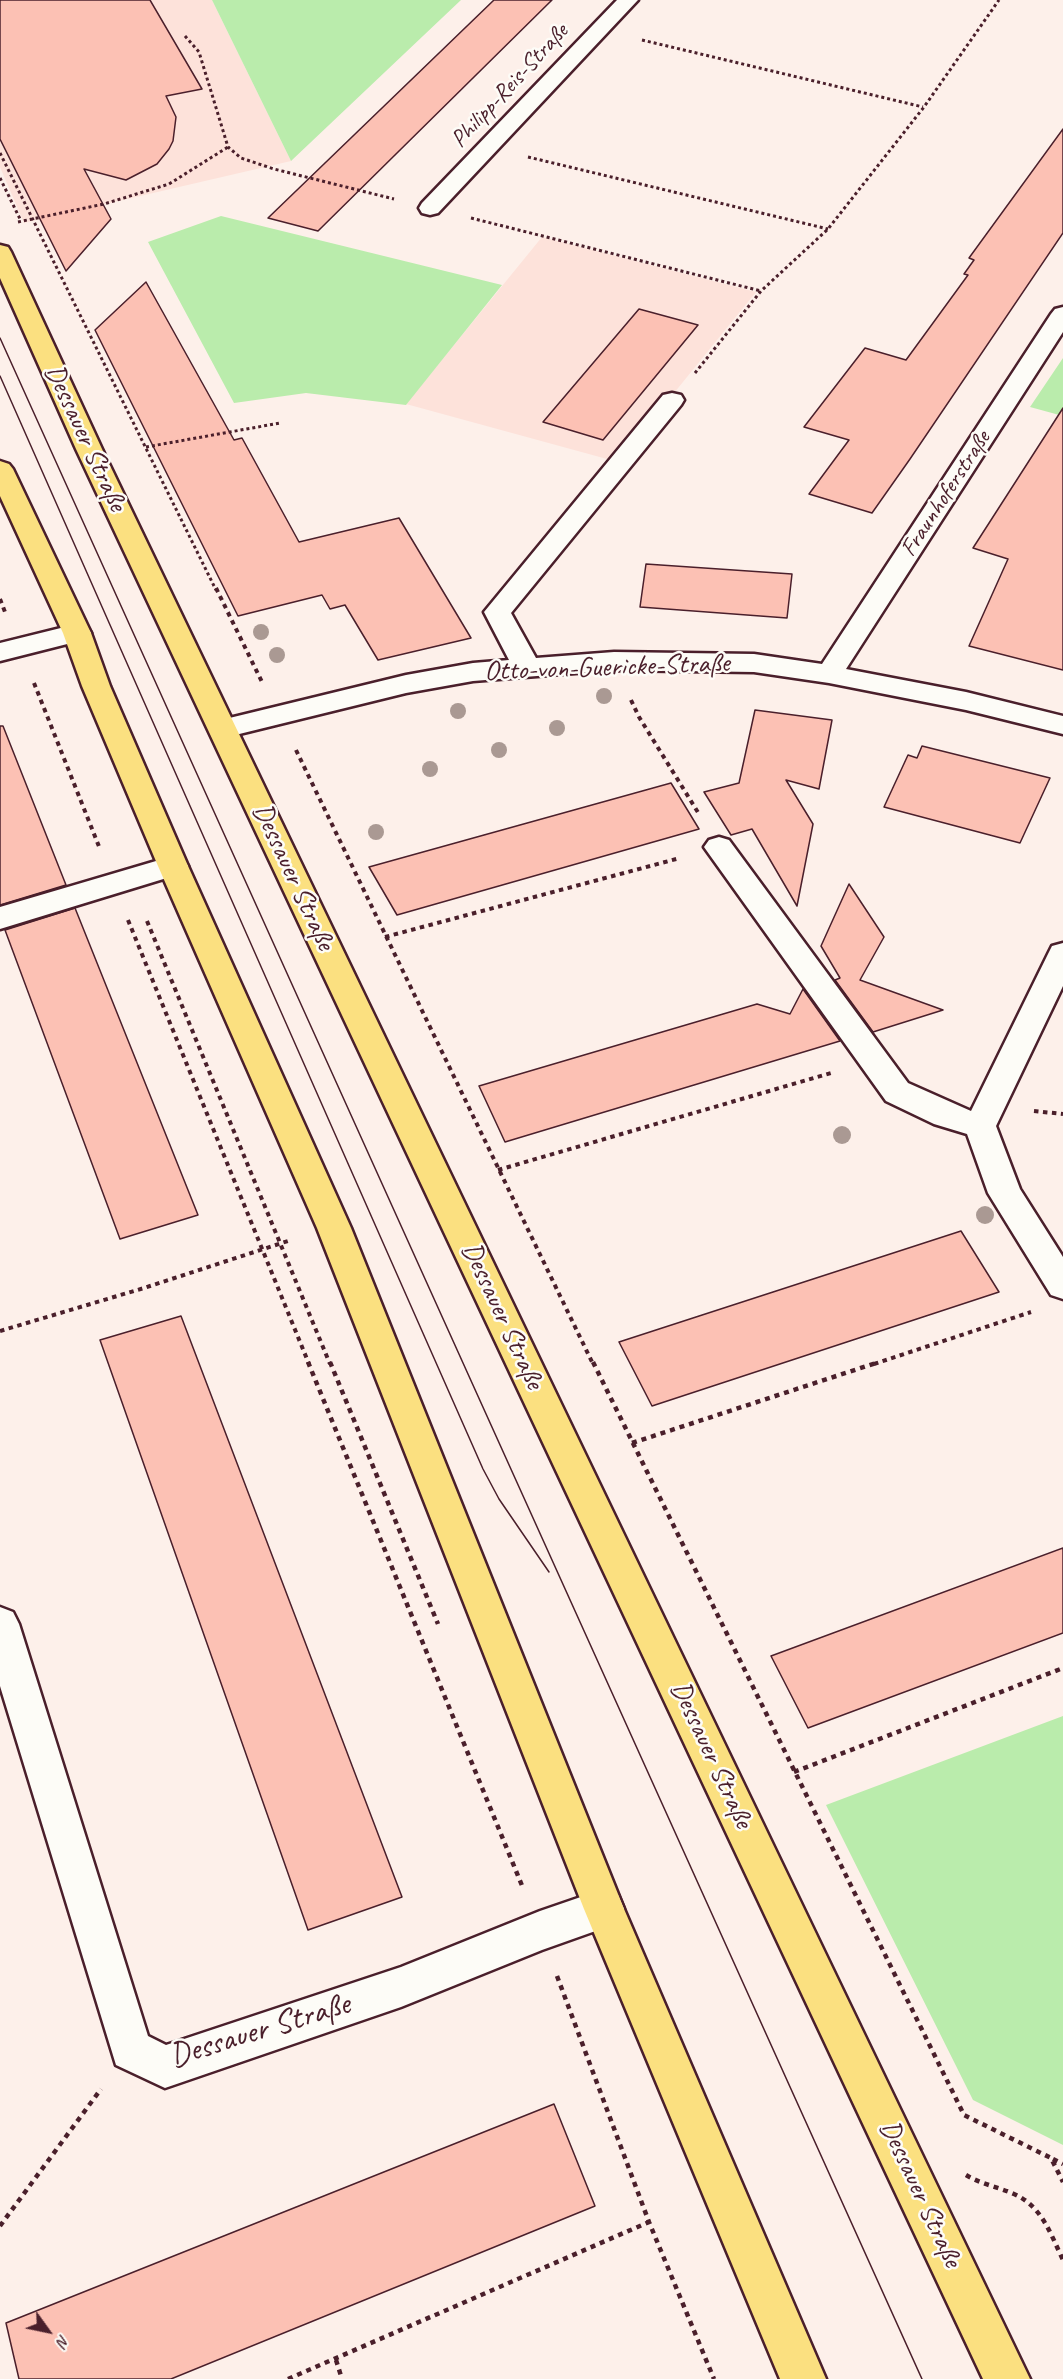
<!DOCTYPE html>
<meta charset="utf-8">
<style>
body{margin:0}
#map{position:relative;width:1063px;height:2379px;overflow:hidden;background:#fdf0ea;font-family:Caveat,sans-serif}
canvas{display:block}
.north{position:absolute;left:18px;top:2301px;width:60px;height:60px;-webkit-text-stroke:4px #fdfcf7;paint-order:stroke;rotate:123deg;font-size:16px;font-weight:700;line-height:24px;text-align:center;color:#4a1f2b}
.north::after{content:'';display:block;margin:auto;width:21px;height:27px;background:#4a1f2b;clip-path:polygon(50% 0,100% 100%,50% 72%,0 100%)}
</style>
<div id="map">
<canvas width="1063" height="2379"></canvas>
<div class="north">N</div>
</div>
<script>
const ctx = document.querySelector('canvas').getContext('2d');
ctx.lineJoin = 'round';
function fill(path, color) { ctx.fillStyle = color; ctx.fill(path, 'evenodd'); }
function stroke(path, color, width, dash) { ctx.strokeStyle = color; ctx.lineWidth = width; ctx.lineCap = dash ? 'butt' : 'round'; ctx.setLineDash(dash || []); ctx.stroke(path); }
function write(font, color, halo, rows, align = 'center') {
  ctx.font = font + ' Caveat,sans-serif'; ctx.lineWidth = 5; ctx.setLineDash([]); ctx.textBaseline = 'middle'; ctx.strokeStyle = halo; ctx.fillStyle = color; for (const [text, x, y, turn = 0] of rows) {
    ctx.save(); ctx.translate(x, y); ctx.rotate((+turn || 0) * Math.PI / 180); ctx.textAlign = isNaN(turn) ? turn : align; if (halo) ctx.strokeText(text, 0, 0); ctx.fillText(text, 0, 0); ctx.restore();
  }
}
const built = new Path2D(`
 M0,0H212L291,161L24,223L0,167Z
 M542,237L756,292L618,462L406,404Z`);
const green = new Path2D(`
 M212,0H461L291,161Z
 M221,216L502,285L406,405L306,393L234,403L148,242Z
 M1063,358V416L1030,407Z
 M1063,1716V2145L973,2100L826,1805Z`);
const building = new Path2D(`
 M0,0H150L202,89L166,96L176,117L173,141L169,149L157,164L126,180L84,169L111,219L66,271L0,139Z
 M494,0H552L318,231L268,218Z
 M1063,129V233L910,459L872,513L809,494L849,440L804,427L865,348L906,360L968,275L964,274L974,260L969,258Z
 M146,282L234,440L242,438L299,542L399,518L471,638L378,660L345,605L330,609L322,595L238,616L95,330Z
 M639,309L698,325L603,440L543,422Z
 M1063,408V670L969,646L1008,559L973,548Z
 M646,564L792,574L787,618L640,607Z
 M755,710L832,720L819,789L786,780L813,824L797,906L752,829L731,835L704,792L739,783Z
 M0,726H3L66,885L0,905Z
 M922,746L1050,778L1020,843L884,807L908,755L917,758Z
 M671,783L699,829L397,915L369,867Z
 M849,884L884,937L860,980L943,1010L873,1032L835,980L840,978L821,946Z
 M75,908L198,1215L120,1239L5,930Z
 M803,989L840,1041L505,1142L479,1086L757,1004L790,1014Z
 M961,1231L999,1292L652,1406L619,1342Z
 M181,1316L402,1897L308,1930L100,1340Z
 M1063,1548V1633L808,1728L771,1656Z
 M554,2104L595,2206L171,2379H19L6,2323Z`);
const pathFar2 = new Path2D(`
 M185,36L199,52L228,147L241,158L274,169L394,199
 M642,40L923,107
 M0,153L216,590
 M528,157L828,229
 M0,178L21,221
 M471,218L761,291
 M18,222L104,204L169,184L228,147
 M695,373L761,291L828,229L924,107L999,0
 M146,447L280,423`);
const pathFar1 = new Path2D(`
 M216,588L262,682
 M0,599L5,612
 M34,683L100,849
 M631,700L639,717L699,814
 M296,750L593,1364
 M128,920L309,1364
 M147,921L330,1364
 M385,937L680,858
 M1034,1111L1063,1114
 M498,1170L831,1073
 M0,1331L144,1288L291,1240
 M874,1364L1031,1312`);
const path = new Path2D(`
 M308,1362L523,1888
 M330,1362L438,1624
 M593,1362L964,2115L1051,2158L1063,2182
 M632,1443L879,1362
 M794,1772L1063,1668
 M557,1976L649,2222L714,2379
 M1053,2159L1063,2164
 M966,2175C981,2184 998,2187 1014,2194C1042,2206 1051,2235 1063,2260
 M0,2226L101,2089
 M336,2360L342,2379
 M288,2379L649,2222`);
const minor = new Path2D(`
 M617,0H638L438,213L430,215L422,213L419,208L422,203Z
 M1063,307V332L846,669L966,692L1063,716V734L966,710L829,683L754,672L614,670L473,681L406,693L223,738L213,736L209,729L213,722L406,675L473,663L509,660L484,612L663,395L672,393L681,395L684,400L681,405L511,613L536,658L614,652L754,654L822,664L1051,314L1055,309Z
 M77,624L87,627L91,633L87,639L0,661V643Z
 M719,837L729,840L908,1083L971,1111L1048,954L1052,946L1063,943V986L996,1126L1020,1189L1063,1257V1299L1051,1295L988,1193L967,1134L934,1124L886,1101L709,854L704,847L709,840Z
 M173,856L183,859L188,866L183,873L0,929V907Z
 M0,1607L13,1612L19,1624L148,2036L166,2045L401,1967L540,1911L604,1889L618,1895L624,1909L618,1923L542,1950L401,2007L165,2088L116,2065L0,1686Z`);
const major = new Path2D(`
 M0,245L8,247L11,252L102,449L1030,2379H983L76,449L0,278Z
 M0,461L9,464L13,469L91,633L110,686L188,866L351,1228L624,1909L826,2379H780L584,1909L317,1228L158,866L82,686L63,633L0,496Z`);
const tram = new Path2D(`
 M0,338L922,2379
 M0,376L483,1469L499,1499L549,1572`);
const trees = [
 [261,632,8],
 [277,655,8],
 [604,696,8],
 [458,711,8],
 [557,728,8],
 [499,750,8],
 [430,769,8],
 [376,832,8],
 [842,1135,9],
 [985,1215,9]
];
const farStreetnames = [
 ["Philipp-Reis-Straße",510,86,-47],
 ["Fraunhoferstraße",946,494,-57]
];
const streetNames = [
 ["Dessauer Straße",85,438,65],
 ["Otto-von-Guericke-Straße",607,668,-2],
 ["Dessauer Straße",293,877,65],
 ["Dessauer Straße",502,1316,65],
 ["Dessauer Straße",711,1755,65],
 ["Dessauer Straße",920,2194,65]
];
const nearStreetnames = [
 ["Dessauer Straße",260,2031,-17]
];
fill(built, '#fde2da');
fill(green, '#baecac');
fill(building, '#fcc1b4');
stroke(building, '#4a1f2b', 1.5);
stroke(minor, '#4a1f2b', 5);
stroke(major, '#4a1f2b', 5);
stroke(pathFar2, '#4a1f2b', 3, [3, 3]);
stroke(pathFar1, '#4a1f2b', 4, [4.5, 4.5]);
stroke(path, '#4a1f2b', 4.5, [5, 5]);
fill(minor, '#fdfcf7');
fill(major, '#fbe080');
stroke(tram, '#4a1f2b', 1.5);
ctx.fillStyle = '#aa9993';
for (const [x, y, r] of trees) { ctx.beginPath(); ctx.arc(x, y, r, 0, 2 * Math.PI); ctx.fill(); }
write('24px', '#4a1f2b', '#fdfcf7', farStreetnames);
write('28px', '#4a1f2b', '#fdfcf7', streetNames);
write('33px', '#4a1f2b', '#fdfcf7', nearStreetnames);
</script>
